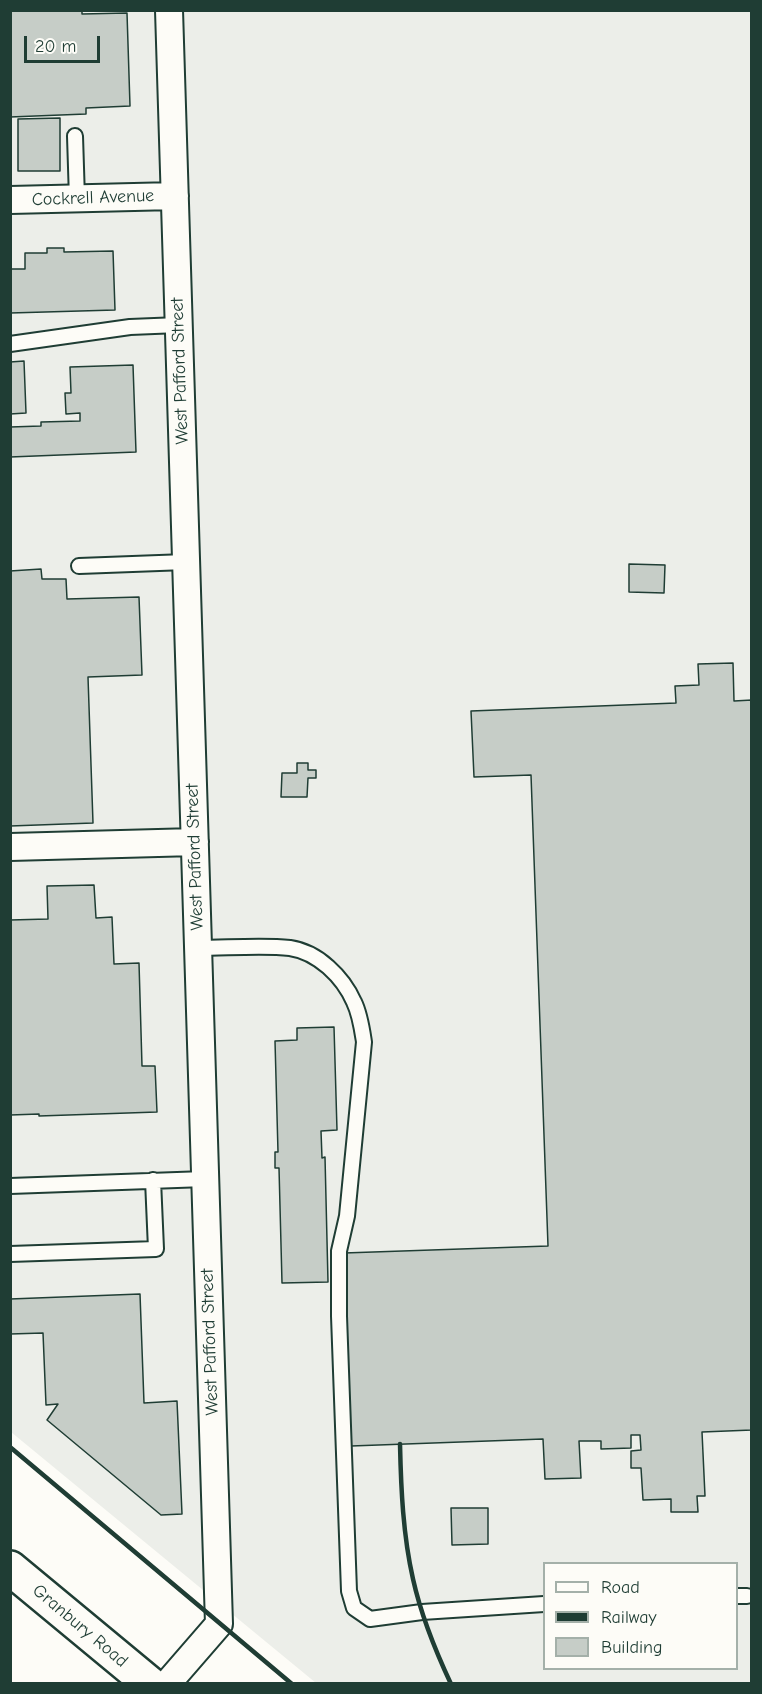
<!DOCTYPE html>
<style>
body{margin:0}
#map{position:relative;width:762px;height:1694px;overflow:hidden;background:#fdfcf7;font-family:"Comic Neue",sans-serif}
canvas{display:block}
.frame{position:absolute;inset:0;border:12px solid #1f3d34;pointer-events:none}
.legend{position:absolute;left:543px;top:1562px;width:195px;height:108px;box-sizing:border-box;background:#fdfcf7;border:2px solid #a4b0a9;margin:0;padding:8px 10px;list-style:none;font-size:18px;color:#1f3d34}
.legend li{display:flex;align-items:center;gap:12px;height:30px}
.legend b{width:30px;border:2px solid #a4b0a9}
.scale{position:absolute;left:24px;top:36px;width:76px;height:27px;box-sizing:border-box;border:3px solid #1f3d34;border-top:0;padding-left:8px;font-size:18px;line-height:21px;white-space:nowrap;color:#1f3d34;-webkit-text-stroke:4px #fdfcf7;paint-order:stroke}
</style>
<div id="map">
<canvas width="762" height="1694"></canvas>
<div class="frame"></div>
<ul class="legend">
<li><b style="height:8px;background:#fdfcf7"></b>Road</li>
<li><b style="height:8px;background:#1f3d34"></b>Railway</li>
<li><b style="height:16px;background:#c6cdc7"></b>Building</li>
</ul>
<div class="scale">20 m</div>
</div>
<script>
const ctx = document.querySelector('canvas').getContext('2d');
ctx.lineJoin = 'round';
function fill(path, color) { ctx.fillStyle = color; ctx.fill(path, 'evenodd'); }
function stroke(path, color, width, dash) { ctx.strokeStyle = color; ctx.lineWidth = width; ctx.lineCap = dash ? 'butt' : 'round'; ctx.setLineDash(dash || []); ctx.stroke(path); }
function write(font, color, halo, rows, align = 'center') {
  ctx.font = font + ' "Comic Neue",sans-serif'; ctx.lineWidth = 6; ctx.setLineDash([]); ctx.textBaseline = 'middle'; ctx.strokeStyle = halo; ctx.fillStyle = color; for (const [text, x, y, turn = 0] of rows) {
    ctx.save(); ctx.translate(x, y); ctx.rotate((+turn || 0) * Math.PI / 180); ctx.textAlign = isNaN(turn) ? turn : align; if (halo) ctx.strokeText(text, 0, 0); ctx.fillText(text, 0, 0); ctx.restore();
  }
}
const built = new Path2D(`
 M10,11H751V1683H316L11,1432ZM544,1564H736V1668H544Z`);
const building = new Path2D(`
 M82,10V14L127,13L130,106L86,108V114L10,117V11Z
 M60,118V171H18V119Z
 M47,248H64V252L113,251L115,310L10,313V269H25V253H47Z
 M24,361L26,413L10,414V362Z
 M133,365L136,452L10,457V427L41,426V422L80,421V413L66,414L65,393H71L70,367Z
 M629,564L665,565L664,593L629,592Z
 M41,569L42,579H66L67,599L139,597L142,675L88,677L93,823L10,826V571Z
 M733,663L734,701L752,700V1430L702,1432L705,1496H697L698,1512H671V1499L643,1500L641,1468H631V1451L641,1450L640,1435H631V1448L601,1449V1441H579L581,1478L545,1479L543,1439L351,1446L344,1253L548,1246L531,775L474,777L471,711L676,703L675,686L699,685L698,664Z
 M297,763H308V770H316V778H308L307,797H281L282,773H297Z
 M94,885L96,918L112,917L114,964L139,963L142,1066H155L157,1112L39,1116V1114L10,1115V920L48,919L47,886Z
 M334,1027L337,1130L321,1131L322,1158L325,1157L328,1282L282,1283L279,1168H275V1152H278L275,1041L297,1040V1028Z
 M140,1294L144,1403L177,1401L182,1514L161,1515L47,1420L58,1404L46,1405L43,1333L10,1334V1299Z
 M451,1508H488V1544L452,1545Z`);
const service = new Path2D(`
 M75,136L77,199
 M10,344L130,327L179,325
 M79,566L186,562
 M198,948C227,948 262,945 290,948C318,952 343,977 354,1002C360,1014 362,1029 364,1042L347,1216L339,1251V1316L349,1591L354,1608L370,1619L422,1612L544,1604
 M10,1186L205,1179
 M10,1254L156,1249L153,1180
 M736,1596H747`);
const minor = new Path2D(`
 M10,200L175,196
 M10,847L195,842
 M167,1684L219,1624L169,10`);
const tertiary = new Path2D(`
 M10,1568L150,1684`);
const rail = new Path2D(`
 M400,1444C401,1489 403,1535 413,1579C421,1615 435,1650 451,1684
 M10,1447L292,1684`);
const streetNames = [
 ["Cockrell Avenue",93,198,-2],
 ["West Pafford Street",180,371,-92],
 ["West Pafford Street",195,857,-92],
 ["West Pafford Street",210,1342,-92],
 ["Granbury Road",80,1626,40]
];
fill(built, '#eceee9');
fill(building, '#c6cdc7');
stroke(building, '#1f3d34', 1.5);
stroke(service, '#1f3d34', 18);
stroke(minor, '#1f3d34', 30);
stroke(tertiary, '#1f3d34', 38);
stroke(service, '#fdfcf7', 14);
stroke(minor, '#fdfcf7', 26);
stroke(tertiary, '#fdfcf7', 33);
stroke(rail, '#1f3d34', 4.5);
write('18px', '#1f3d34', '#fdfcf7', streetNames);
</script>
